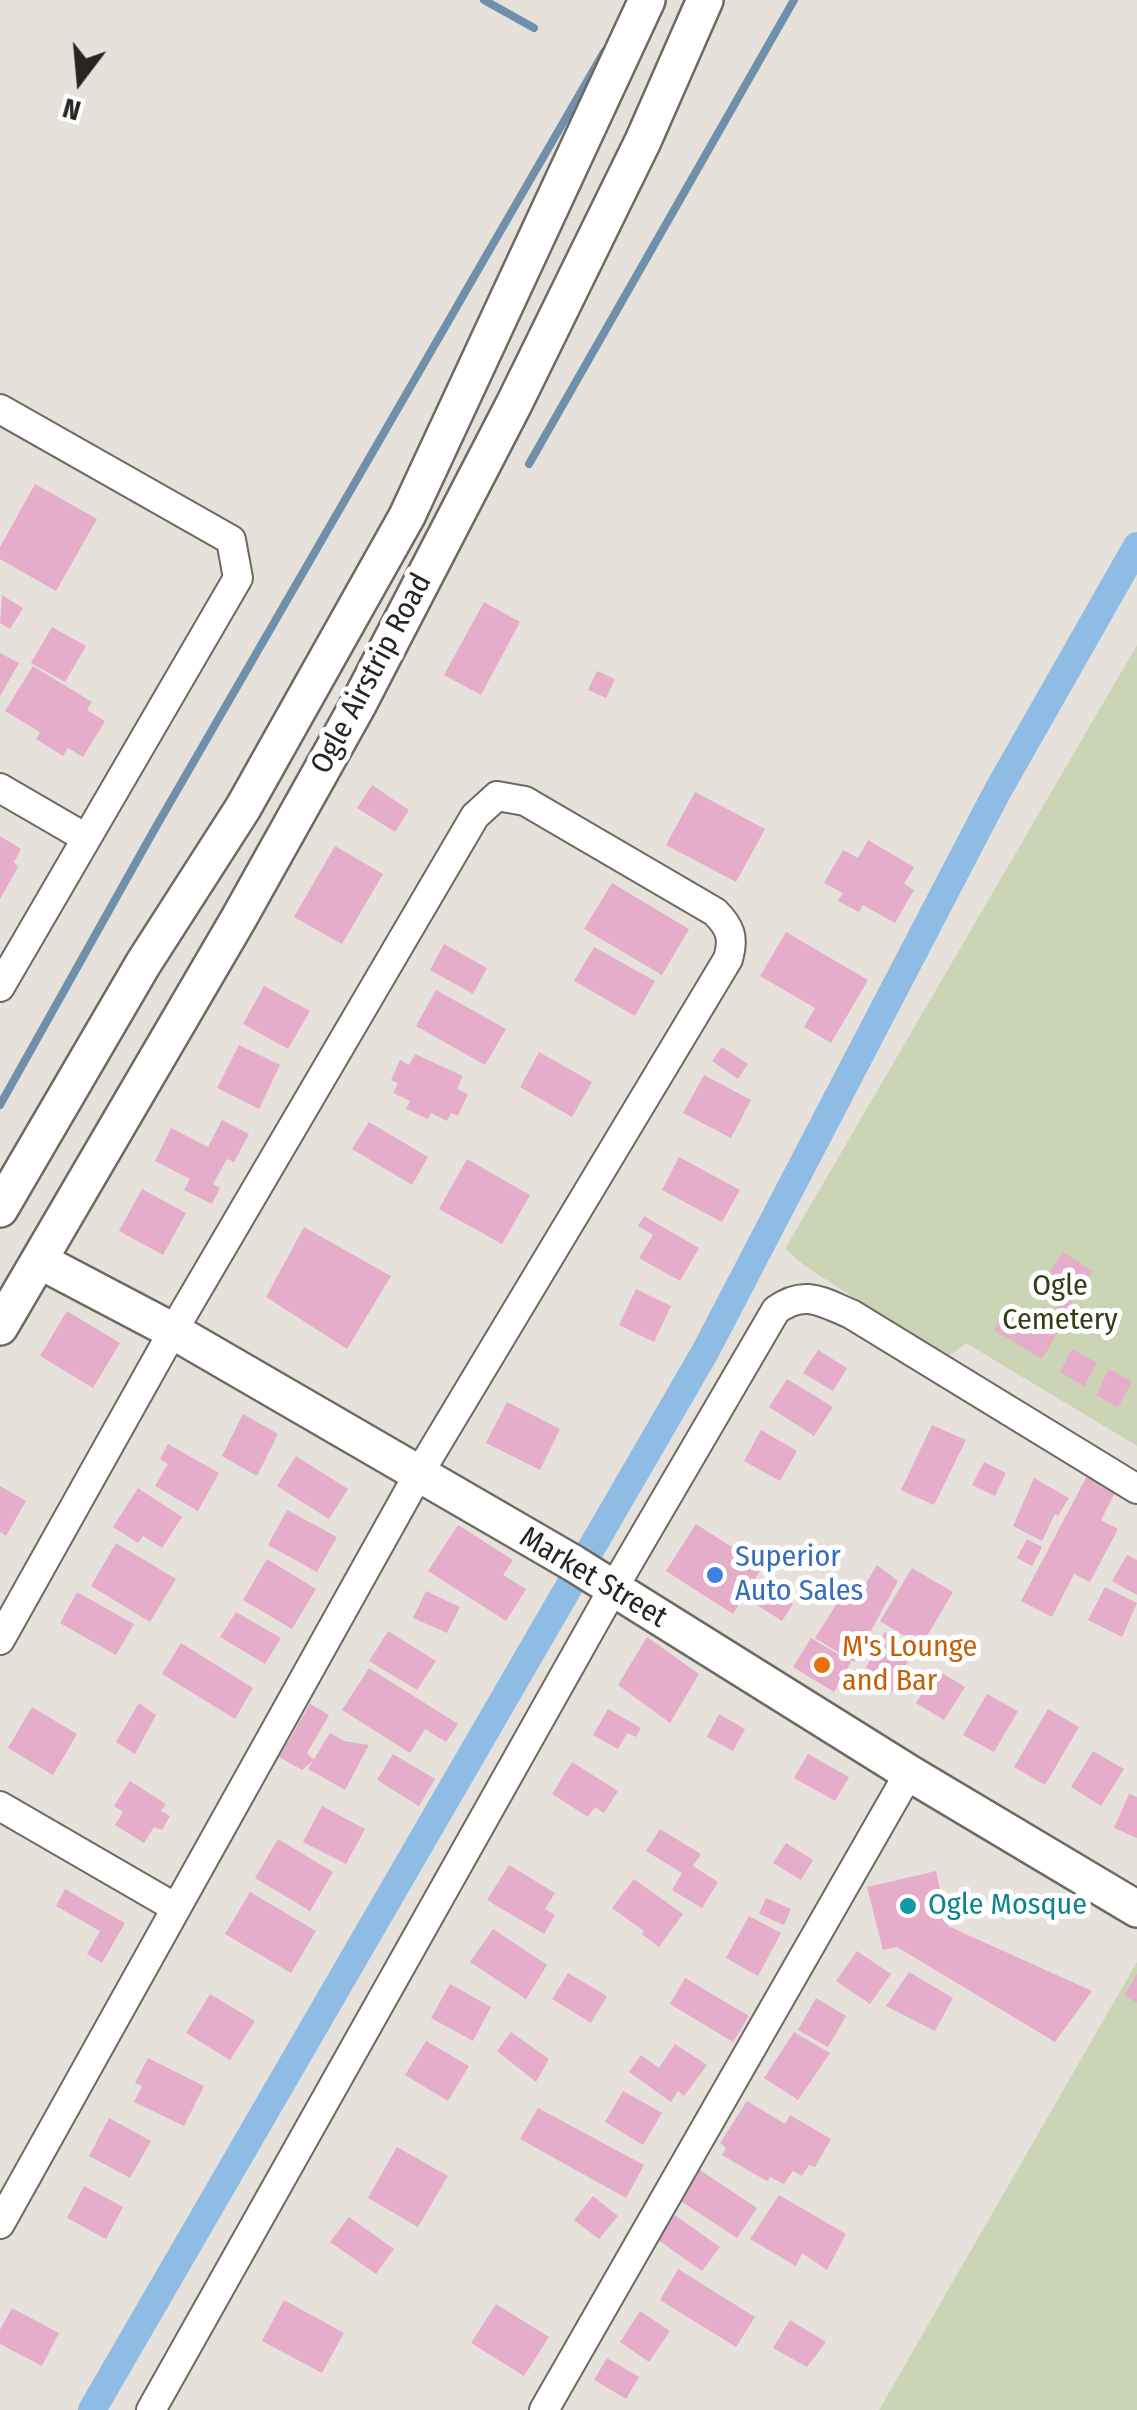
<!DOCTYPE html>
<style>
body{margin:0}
#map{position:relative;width:1137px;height:2410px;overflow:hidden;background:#e6e2db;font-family:"Fira Sans Condensed",sans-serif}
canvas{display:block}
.north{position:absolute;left:30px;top:30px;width:100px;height:100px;-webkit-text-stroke:8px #fff;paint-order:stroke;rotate:196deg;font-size:28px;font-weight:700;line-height:40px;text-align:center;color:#272523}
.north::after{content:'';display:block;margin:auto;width:35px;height:45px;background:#272523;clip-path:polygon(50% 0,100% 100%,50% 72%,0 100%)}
</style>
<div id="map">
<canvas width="1137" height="2410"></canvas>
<div class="north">N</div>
</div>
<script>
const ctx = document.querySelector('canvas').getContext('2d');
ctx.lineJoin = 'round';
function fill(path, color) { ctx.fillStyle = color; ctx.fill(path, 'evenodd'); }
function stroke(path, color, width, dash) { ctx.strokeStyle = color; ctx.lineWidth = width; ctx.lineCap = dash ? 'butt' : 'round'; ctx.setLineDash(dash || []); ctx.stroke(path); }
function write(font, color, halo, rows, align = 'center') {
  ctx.font = font + ' "Fira Sans Condensed",sans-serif'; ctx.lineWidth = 10; ctx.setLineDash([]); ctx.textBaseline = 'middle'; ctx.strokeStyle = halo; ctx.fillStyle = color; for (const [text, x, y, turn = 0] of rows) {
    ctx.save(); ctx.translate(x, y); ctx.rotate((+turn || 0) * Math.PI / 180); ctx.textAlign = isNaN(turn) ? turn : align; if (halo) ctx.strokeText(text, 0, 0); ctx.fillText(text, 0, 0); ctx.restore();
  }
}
const green = new Path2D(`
 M1137,645V1446L966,1343L947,1358L805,1266L785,1249Z
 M1137,1962V2410H879Z`);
const stream = new Path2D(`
 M484,0L534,28
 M529,464L794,0
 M0,1105L153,832L604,52`);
const canal = new Path2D(`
 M92,2410L705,1352L997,792L1137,546`);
const building = new Path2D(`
 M35,484L97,519L56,591L0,559V547Z
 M2,595L23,608L10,629L0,623Z
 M484,602L520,622L481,695L444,675Z
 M52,627L86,646L65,682L31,663Z
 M0,653L19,663L0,696Z
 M33,666L92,702L87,710L105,721L83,757L68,748L63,756L36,739L40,732L5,711Z
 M597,671L615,679L606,698L588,690Z
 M372,785L409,810L395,832L357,808Z
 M695,792L765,829L736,882L666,845Z
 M0,836L21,849L14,862L18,867L0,899Z
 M868,840L914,867L904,884L914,890L895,923L863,905L859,912L838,901L843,893L824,883L843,850L858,858Z
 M335,846L383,874L342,944L294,917Z
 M612,883L689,929L662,975L584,929Z
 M786,932L868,980L831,1043L804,1027L815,1008L760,976Z
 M444,944L487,968L473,994L430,970Z
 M594,947L655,981L635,1016L574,981Z
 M264,986L310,1011L288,1049L243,1024Z
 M436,990L506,1029L485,1065L416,1026Z
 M239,1045L280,1065L259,1109L217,1088Z
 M722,1047L748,1064L738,1079L712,1061Z
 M539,1052L592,1082L572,1117L520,1087Z
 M415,1054L463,1076L457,1089L468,1094L458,1116L451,1113L447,1121L431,1113L428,1119L406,1109L410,1101L393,1093L398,1083L391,1080L400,1060L409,1065Z
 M704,1075L751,1100L731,1138L683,1113Z
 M222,1120L249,1134L234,1162L227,1159L213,1184L220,1188L212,1204L184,1190L190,1179L155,1161L171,1128L208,1147Z
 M369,1122L428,1157L412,1185L352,1149Z
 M679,1157L740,1190L722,1222L662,1190Z
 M467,1159L530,1195L502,1244L439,1209Z
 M142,1189L186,1213L163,1255L119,1231Z
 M644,1216L699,1248L680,1281L639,1258L653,1235L638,1226Z
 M304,1227L391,1276L347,1349L266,1297Z
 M1063,1252L1092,1271L1065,1312L1036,1293Z
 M636,1289L671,1306L654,1342L619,1325Z
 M1011,1303L1058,1332L1042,1359L994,1330Z
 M67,1311L120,1343L93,1388L40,1356Z
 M1072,1349L1097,1363L1084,1386L1060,1372Z
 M818,1350L847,1368L833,1391L803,1373Z
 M1109,1369L1132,1382L1118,1407L1096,1395Z
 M787,1379L833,1407L814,1436L769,1407Z
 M507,1402L560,1429L540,1470L486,1443Z
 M243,1414L278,1434L257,1476L222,1456Z
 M932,1425L966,1440L934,1505L901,1490Z
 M761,1430L797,1451L780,1481L744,1461Z
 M168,1444L219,1473L198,1511L155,1486L168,1464L160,1459Z
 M296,1456L348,1489L329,1519L277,1486Z
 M984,1462L1006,1473L995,1496L972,1485Z
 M1087,1476L1116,1491L1101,1520L1118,1529L1090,1582L1074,1574L1052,1617L1021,1601Z
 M1034,1478L1069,1498L1058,1516L1055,1514L1042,1541L1013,1526Z
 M0,1486L26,1501L6,1536L0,1532Z
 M138,1488L182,1517L162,1548L143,1536L138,1543L113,1527Z
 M287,1510L337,1537L317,1572L268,1545Z
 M696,1524L763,1567L755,1579L793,1604L782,1621L744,1597L733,1614L666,1571Z
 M458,1525L513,1560L503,1575L526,1589L506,1621L428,1571Z
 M1027,1539L1042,1547L1032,1566L1017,1558Z
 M116,1543L176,1579L150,1622L91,1586Z
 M1127,1555L1137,1560V1595L1112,1581Z
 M267,1559L316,1589L292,1629L243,1600Z
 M877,1565L898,1581L854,1662L815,1638L848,1586L860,1593Z
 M912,1568L953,1592L921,1646L880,1621Z
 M1105,1587L1137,1603L1122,1637L1088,1620Z
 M426,1591L460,1607L447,1633L413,1618Z
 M77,1592L134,1624L116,1655L60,1623Z
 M236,1612L281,1638L265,1664L220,1637Z
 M388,1631L436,1661L417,1690L369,1661Z
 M885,1632L915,1648L891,1694L860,1679Z
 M647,1637L699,1674L670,1723L618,1685Z
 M811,1638L851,1662L834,1692L793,1667Z
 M181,1643L253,1688L235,1719L162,1674Z
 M369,1668L458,1724L446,1742L425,1729L410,1753L342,1710Z
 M937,1670L965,1687L944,1720L916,1703Z
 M987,1694L1018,1711L994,1752L963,1735Z
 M139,1703L156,1715L135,1754L116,1742Z
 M310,1704L329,1715L307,1753L314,1760L302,1770L279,1757Z
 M32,1707L77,1734L53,1775L8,1748Z
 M608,1709L641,1728L636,1737L627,1733L618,1749L593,1735Z
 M1048,1709L1079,1727L1045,1785L1014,1767Z
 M719,1714L745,1729L733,1751L707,1737Z
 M330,1733L344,1741L369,1745L345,1790L308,1769Z
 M1093,1751L1124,1769L1101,1806L1071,1787Z
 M393,1754L435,1779L419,1806L377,1780Z
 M808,1754L849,1777L835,1801L794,1778Z
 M572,1762L618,1791L604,1813L595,1807L588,1817L552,1794Z
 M130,1781L166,1804L161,1811L170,1816L162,1830L154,1827L144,1843L115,1825L123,1812L114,1806Z
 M1129,1794L1137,1797V1838L1114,1828Z
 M322,1806L365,1829L346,1864L303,1842Z
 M660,1829L701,1854L693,1866L718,1882L702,1908L672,1890L682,1873L646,1851Z
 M278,1839L333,1872L310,1911L255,1878Z
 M786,1843L813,1860L801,1880L773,1863Z
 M509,1865L555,1893L545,1909L555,1915L544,1934L487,1900Z
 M936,1871L948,1926L1092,1991L1055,2042L897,1947L883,1950L867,1887Z
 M634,1879L683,1914L659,1947L642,1934L644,1931L612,1908Z
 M65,1889L125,1923L102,1963L87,1954L100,1931L56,1906Z
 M250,1892L316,1931L291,1973L225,1934Z
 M766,1898L791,1909L784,1925L759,1914Z
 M749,1916L781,1933L758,1976L726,1958Z
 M493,1929L547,1965L526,1999L470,1962Z
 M857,1951L891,1974L870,2004L836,1981Z
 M909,1972L953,1998L935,2031L886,2006Z
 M568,1973L607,1996L591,2023L552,1999Z
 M1137,1974V2003L1124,1995Z
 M685,1978L749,2016L733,2042L670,2004Z
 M450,1984L491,2007L473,2041L431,2018Z
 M210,1994L255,2021L230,2060L186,2033Z
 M816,1998L846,2016L828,2047L798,2030Z
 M511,2032L549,2059L536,2082L497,2051Z
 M794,2032L830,2053L798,2100L764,2078Z
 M426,2041L469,2066L448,2101L405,2075Z
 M675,2044L707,2065L684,2096L678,2091L671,2102L629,2072L641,2055L659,2068Z
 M148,2058L204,2086L184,2126L134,2102L142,2086L135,2083Z
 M623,2091L662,2113L643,2145L605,2122Z
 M747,2101L785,2124L790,2115L831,2139L815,2167L809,2165L802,2176L793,2171L784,2184L770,2177L768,2181L763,2179L722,2155L726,2148L720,2143Z
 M538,2108L644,2165L626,2198L520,2139Z
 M109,2118L151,2141L130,2178L89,2156Z
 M397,2147L448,2176L418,2227L368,2198Z
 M697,2168L757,2208L737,2238L676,2198Z
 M84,2186L123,2207L106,2239L67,2218Z
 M779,2195L846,2234L827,2270L802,2253L796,2266L750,2239Z
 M593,2196L618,2216L599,2239L574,2220Z
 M669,2211L720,2247L702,2271L651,2235Z
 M349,2217L394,2249L376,2274L330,2242Z
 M678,2269L755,2317L736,2347L660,2300Z
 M284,2300L344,2333L322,2373L262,2341Z
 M496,2304L549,2337L524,2376L471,2343Z
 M12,2308L59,2333L42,2366L0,2344V2330Z
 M640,2311L670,2331L649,2362L620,2342Z
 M790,2320L826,2342L807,2367L773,2348Z
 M607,2358L639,2377L626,2399L594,2380Z`);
const minor = new Path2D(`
 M0,409L231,540L238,578L0,987
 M0,788L86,838
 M0,1640L173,1331L475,816L497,796L525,801L715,912C731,928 734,938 728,959L418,1475L0,2224
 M0,1806L176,1908
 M151,2410L613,1589L776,1310C805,1289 822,1302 851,1314L1137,1489
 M544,2410L909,1773`);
const tertiary = new Path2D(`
 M0,1209L143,964L243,808L407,516L647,0
 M40,1261L173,1331L573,1563L909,1773L1137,1909
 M0,1327L239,918L358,705L514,404L643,141L705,0`);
const markers = [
 [715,1575,10,"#3f7fe0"],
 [822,1665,10,"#e8710a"],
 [908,1906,10,"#0f9aa8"]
];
const streetNames = [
 ["Ogle Airstrip Road",372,674,-62],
 ["Market Street",593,1578,31]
];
const parkNames = [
 ["Ogle",1060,1287],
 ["Cemetery",1060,1321]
];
const shopNames = [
 ["Superior",735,1558],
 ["Auto Sales",735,1592]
];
const foodNames = [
 ["M's Lounge",842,1648],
 ["and Bar",842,1682]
];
const cultureNames = [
 ["Ogle Mosque",928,1906]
];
fill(green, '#cbd4b4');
stroke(stream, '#6f8faa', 8);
stroke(canal, '#8ebce4', 28);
fill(building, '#e5adc9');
stroke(minor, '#6d6963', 32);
stroke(tertiary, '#6d6963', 40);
stroke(minor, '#fff', 28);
stroke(tertiary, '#fff', 35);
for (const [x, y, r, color] of markers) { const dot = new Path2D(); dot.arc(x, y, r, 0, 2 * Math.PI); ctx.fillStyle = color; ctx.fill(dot); stroke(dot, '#fff', 4); }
write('30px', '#272523', '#fff', streetNames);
write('30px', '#333c13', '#fff', parkNames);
write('30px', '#366cbe', '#fff', shopNames, 'left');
write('30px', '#c56008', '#fff', foodNames, 'left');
write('30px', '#0d838f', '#fff', cultureNames, 'left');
</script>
